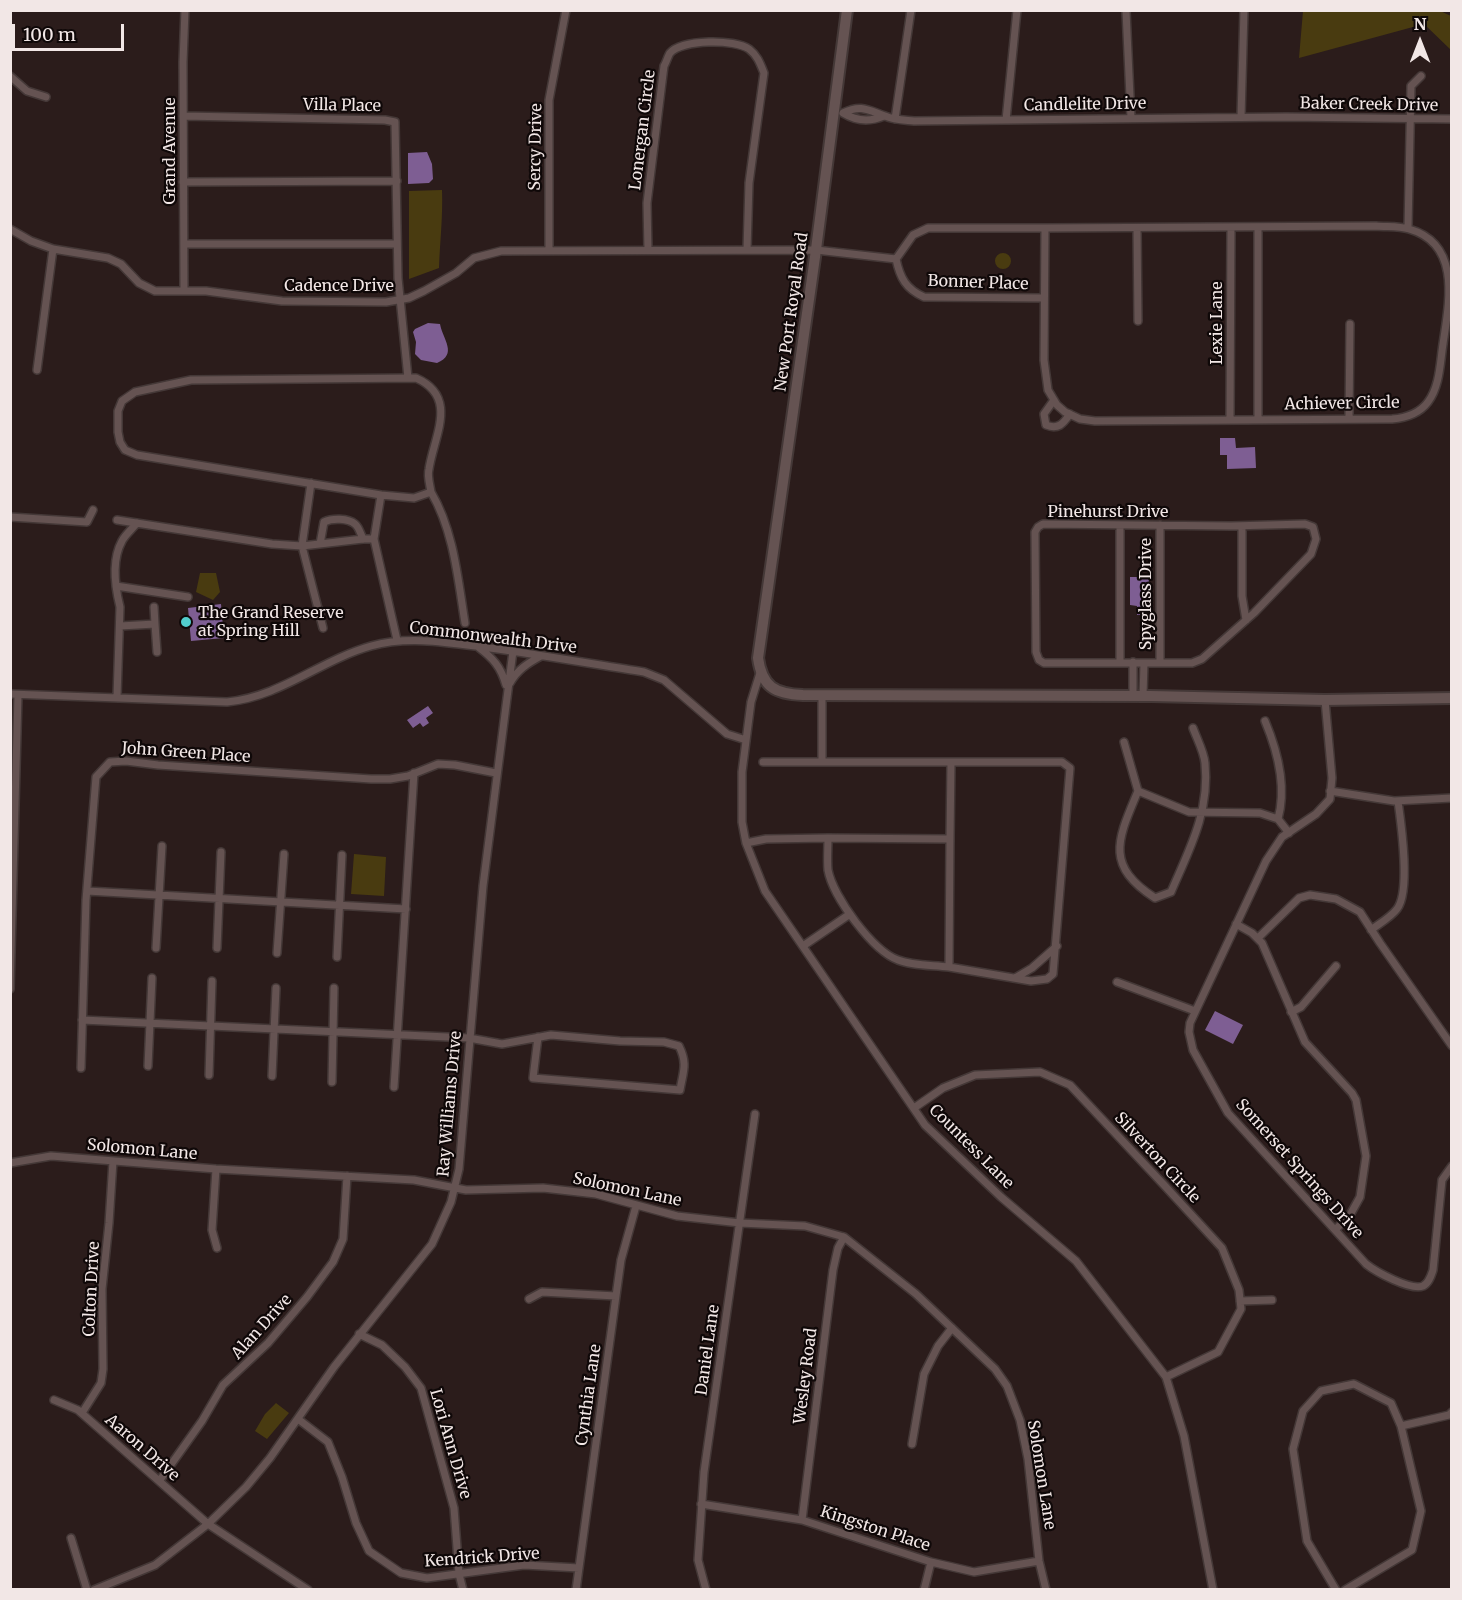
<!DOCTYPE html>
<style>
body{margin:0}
#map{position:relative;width:1462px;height:1600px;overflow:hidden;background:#2b1c1b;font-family:Merriweather,serif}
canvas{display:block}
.frame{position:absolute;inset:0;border:12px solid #f2e7e6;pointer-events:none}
.north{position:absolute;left:1390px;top:12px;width:60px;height:60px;-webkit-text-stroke:4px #0f0808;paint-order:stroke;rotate:0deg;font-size:16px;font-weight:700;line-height:24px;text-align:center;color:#f2e7e6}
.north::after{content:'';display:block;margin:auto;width:21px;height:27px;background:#f2e7e6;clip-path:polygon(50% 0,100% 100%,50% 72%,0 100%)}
.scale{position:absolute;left:12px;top:24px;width:112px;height:27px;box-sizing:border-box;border:3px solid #f2e7e6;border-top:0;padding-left:8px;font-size:18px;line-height:21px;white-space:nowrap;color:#f2e7e6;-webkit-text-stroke:4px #0f0808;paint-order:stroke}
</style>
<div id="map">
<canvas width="1462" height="1600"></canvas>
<div class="frame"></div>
<div class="north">N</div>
<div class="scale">100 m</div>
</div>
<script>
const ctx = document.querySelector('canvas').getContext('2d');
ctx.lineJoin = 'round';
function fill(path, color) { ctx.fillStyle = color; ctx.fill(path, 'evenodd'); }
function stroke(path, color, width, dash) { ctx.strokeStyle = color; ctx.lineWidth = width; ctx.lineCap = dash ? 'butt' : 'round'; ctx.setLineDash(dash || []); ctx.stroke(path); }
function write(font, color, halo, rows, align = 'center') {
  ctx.font = font + ' Merriweather,serif'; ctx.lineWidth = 4.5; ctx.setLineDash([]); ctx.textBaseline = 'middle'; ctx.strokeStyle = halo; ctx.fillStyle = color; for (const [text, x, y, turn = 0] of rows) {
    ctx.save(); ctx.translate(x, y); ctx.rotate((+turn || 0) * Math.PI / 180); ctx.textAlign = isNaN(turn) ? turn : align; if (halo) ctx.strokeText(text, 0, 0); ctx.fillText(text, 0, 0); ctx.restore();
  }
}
const green = new Path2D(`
 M1438,10L1451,16V50L1424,24L1299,58L1303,11Z
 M442,190C443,216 440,241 439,268L409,279V191Z
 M995 261a8 8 0 1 1 16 0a8 8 0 1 1-16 0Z
 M200,573H216L220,592L213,600L196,592Z
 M354,854L386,857L384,896L351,894Z
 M276,1403L289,1413L267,1439L255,1431L265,1414Z`);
const water = new Path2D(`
 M427,152L432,164L433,179L429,183L408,184V153Z
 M428,323L440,324C443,340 458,354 437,363L421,360L415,354L416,342L413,332L415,329Z
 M1220,438H1235L1236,448L1255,447L1256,468L1227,469V455H1220Z
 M1130,577H1149V615H1137V606L1130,605Z
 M221,604L224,638L191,641L188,608Z
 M428,706L433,713L426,718L429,723L423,727L420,723L413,728L407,720Z
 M1215,1011L1243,1025L1233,1044L1205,1030Z`);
const street = new Path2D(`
 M1126,11L1131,118
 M10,76L27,91L46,97
 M183,116L385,120L395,122L398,278L408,378
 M884,116C870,122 856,121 843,113C861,104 868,110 885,116C894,120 904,120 914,121L1286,117L1452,119
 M1241,117L1244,10
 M895,119L911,10
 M1006,120L1017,10
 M183,182L397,181
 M1376,226C1387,227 1399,226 1409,229C1462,244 1449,303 1443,344C1440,363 1440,386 1428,402C1419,414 1405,418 1392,419L1095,421L1080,419L1065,412L1057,405L1048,390L1044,360L1045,228Z
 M1258,227V419
 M1137,228L1138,321
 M1408,228L1411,86L1421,76
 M10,229L31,241L53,249L108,258L121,264L139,283L155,291H206L282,301L386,302L409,298L424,291L456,273L474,258L501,251L816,250L896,259L913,235L928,228H1045
 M184,244H397
 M549,250V100L566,10
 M648,250L647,203L664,66C666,63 668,56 670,53C682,39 735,39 749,49C757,55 760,63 764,73L749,183L747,250
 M896,259C900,278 906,289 924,297L1044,298
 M184,291L183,62L185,10
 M37,370L53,249
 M1054,400L1044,414L1046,425C1058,430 1063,424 1070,414
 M1230,419L1231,227
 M1349,419L1350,324
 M311,483L302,546L363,539H374
 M381,495L137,455L125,450L120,442L118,432V411L122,401L135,392L191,380L416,378C459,397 434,436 429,469C427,476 430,485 431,492
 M10,517L87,522L93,510
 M117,520L272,544L302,546L323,628
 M1043,524L1231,526L1305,524L1313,527L1316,539L1311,554L1254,613L1202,659L1192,663H1044L1039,660L1036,652L1035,532L1038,527Z
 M1120,525V662
 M1242,526V596L1246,620
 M320,544L324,522C332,518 348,518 355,524C359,527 361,535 363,539
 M116,586L188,597
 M154,607L155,624
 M120,626L155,624L157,652
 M397,640L374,539L381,495L414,498L431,492C454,531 458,580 465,623
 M478,647C493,658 501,667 506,685
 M1160,663V525
 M760,673L751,702L742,772V822L746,843L765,891L925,1125L1001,1197L1076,1261L1166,1377L1184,1436L1213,1590
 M510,683C517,670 528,663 541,656
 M10,694L227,702C280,697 321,660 371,646C409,635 451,643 490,648C541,655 593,664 644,672L664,680L727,734L746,740
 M822,695V762
 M1133,696V662
 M1143,696L1144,663
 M117,697L120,607C115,587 111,561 122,541C125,535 132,529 137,523
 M1325,700L1332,778L1330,799L1316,814L1282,837L1266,861L1190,1023L1189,1032L1193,1050L1228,1113L1366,1264C1376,1272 1411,1291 1423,1286C1429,1283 1431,1276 1433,1270L1442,1180L1452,1166
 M1265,721C1278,752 1287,786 1278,819L1289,833
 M1124,742L1138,791
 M1138,791C1118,839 1104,865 1155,898L1171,892C1189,850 1210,812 1205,763C1204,752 1197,739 1193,728
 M1138,791L1189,812L1260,813L1278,819
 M1330,791L1394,801L1452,798
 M828,838C828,848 827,860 828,870C833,897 873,951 898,960C913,966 932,965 949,967L950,839
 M746,843L766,839L828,838L950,839L951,762H763
 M87,891L406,909
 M1236,924L1252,933L1262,943L1305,1042L1352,1093L1356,1100L1366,1156L1360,1197L1350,1215L1335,1230
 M1371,930C1379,924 1391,917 1397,909C1411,891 1401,823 1398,801
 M1258,938L1299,898L1310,895L1336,899L1360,912L1380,943L1452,1046
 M803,946L850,914
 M156,948L162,846
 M217,948L221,852
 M277,953L284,854
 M337,957L342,855
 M949,967L1031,981L1047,979L1053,974L1070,768L1062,762H951
 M1015,978L1032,968L1057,946
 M1117,982L1195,1011
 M10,989L18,695
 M1291,1012L1301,1007L1336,966
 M82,1020L469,1038L502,1044L551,1035L620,1041L664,1042L679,1046C688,1064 683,1072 680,1090L533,1078L538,1037
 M148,1066L152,978
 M81,1068L86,900L96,777L110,762L126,761L158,765L371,779H390L408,776L438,764L455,765L496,773
 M209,1075L212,981
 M272,1076L276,988
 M332,1082L334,988
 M394,1087L414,773
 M914,1108L943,1088L975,1075L1040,1072L1070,1085L1164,1185L1222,1248L1239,1290L1241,1309L1218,1352L1166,1377
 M10,1163L51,1156L216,1169L414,1180L466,1190L543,1188L596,1194L677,1216L740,1223L805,1226L844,1237L916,1294L995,1369L1007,1386L1020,1420L1028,1459L1039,1561L1046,1590
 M216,1169L212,1230L217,1248
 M529,1299L542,1292L616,1296
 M1240,1301L1272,1300
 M359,1334L382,1345L405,1367L421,1388L454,1508L459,1574L463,1590
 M54,1400L78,1410L208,1524L308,1590
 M82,1413L101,1383L103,1369L102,1289L109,1223L113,1161
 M298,1419L328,1442L342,1477L356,1523L369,1551L401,1573L427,1578L524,1565L579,1568
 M1401,1426L1449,1415L1452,1412
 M912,1444L924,1374L938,1346L952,1328
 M160,1480L202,1421L223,1385L268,1343L307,1297L333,1262L343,1239L347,1176
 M701,1504L802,1520L931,1562L974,1572L1039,1561
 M802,1520L833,1270L838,1248L844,1237
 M71,1538L87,1590
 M94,1590L155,1565L208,1524L246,1487L270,1458L334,1367L432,1244L451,1202L459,1169L483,886L513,651
 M576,1590L616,1296L621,1260L636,1206
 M706,1590L698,1560L704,1472L755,1114
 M924,1590L931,1562
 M1336,1590L1307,1541L1293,1449L1303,1411L1321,1391L1354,1384L1391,1403L1401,1426L1421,1511L1412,1550L1345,1590`);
const secondary = new Path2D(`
 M847,10L815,257L758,658C762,687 775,694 803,695L1151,696L1325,700L1452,698`);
const markers = [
 [186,622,6,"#52cdcd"]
];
const streetNames = [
 ["Candlelite Drive",1085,105,-1],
 ["Baker Creek Drive",1369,105,1],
 ["Villa Place",342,106,1],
 ["Lonergan Circle",643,130,-83],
 ["Sercy Drive",536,147,-89],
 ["Grand Avenue",170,151,-90],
 ["Bonner Place",978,283,2],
 ["Cadence Drive",339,286],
 ["New Port Royal Road",792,312,-82],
 ["Lexie Lane",1217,323,-90],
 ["Achiever Circle",1342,404,-1],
 ["Pinehurst Drive",1108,512],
 ["Spyglass Drive",1146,594,-90],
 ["Commonwealth Drive",493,638,7],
 ["John Green Place",186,753,4],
 ["Ray Williams Drive",450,1104,-85],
 ["Countess Lane",971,1147,45],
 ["Solomon Lane",142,1150,5],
 ["Silverton Circle",1157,1158,47],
 ["Somerset Springs Drive",1299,1169,48],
 ["Solomon Lane",627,1190,12],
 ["Colton Drive",92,1289,-87],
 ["Alan Drive",262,1327,-48],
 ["Daniel Lane",708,1350,-82],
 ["Wesley Road",806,1376,-83],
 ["Cynthia Lane",589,1395,-82],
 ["Lori Ann Drive",450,1444,74],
 ["Aaron Drive",142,1448,41],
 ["Solomon Lane",1041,1475,81],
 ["Kingston Place",875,1529,18],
 ["Kendrick Drive",482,1558,-4]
];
const poiNames = [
 ["The Grand Reserve",198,613],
 ["at Spring Hill",198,631]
];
fill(green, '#493b10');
fill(water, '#7e5e93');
stroke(street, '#443837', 10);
stroke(secondary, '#443837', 14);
stroke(street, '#655352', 7);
stroke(secondary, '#655352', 10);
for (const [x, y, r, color] of markers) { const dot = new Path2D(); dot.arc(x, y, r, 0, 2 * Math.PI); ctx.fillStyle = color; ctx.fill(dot); stroke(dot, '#0f0808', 2); }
write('16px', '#f2e7e6', '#0f0808', streetNames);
write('16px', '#f2e7e6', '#0f0808', poiNames, 'left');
</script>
